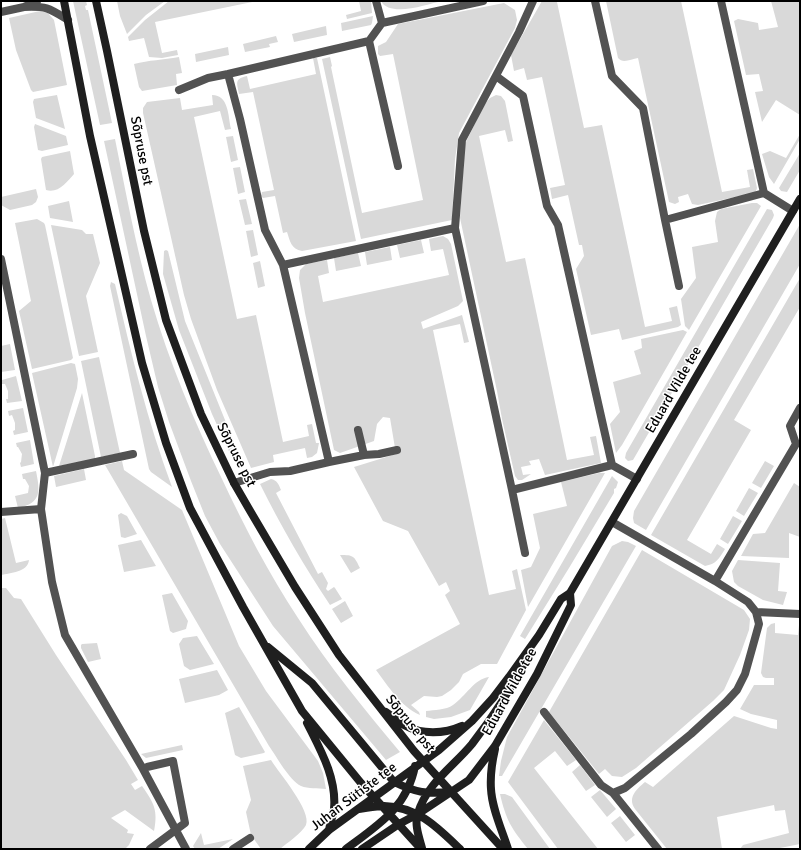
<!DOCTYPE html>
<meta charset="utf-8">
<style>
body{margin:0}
#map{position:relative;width:801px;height:850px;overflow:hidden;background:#fff;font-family:Signika,sans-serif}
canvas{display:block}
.frame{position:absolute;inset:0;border:2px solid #000;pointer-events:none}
</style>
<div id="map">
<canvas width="801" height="850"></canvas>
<div class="frame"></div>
</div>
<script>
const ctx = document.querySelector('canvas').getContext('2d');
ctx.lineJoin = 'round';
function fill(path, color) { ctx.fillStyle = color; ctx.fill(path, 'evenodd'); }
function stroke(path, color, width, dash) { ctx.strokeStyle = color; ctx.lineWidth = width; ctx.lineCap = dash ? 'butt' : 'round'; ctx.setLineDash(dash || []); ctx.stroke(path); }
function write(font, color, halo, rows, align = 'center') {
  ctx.font = font + ' Signika,sans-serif'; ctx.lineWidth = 3; ctx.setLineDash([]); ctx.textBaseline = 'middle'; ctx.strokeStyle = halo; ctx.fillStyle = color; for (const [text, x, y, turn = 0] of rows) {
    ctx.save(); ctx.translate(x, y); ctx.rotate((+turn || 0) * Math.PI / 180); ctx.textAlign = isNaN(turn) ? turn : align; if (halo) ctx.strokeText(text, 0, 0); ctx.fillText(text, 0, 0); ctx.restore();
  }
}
const green = new Path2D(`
 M73,1H86L87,5L85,6L86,10H88L112,123L100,125Z
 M117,1H165L146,15L127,34L120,16Z
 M169,1H257L155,22L162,53L177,50L178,55L162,58L149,57L144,38L129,41L128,37L145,20Z
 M359,1H371L372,13L347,19L346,15L361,11Z
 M381,1H442C428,4 390,18 381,1Z
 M542,1H562L557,2L584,128L602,125L645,327L672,321L669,308L677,306L681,325L678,327L622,340L619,329L591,335L576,269L584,256L582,245H579L568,195L552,199L550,188L565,185L542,77L527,80L524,68L514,71L511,55Z
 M606,1H681L722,192L750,187L747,170L753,169L757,188L756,191L754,193L698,205L692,204L688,194L678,197L679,202L675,204L669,202L638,58C631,59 623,64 618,58Z
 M771,1H800V115L776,100L762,122L755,92L763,91L759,74L746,75L734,21L738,19L758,23L759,30L778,27Z
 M504,3L515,10L517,20L515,28L459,133L455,159L452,220L361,239L322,59L330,57L332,66L331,67L362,213L423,200L393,54L380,56L378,54V46L386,42L398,24Z
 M40,11L47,12L54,20L67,85L33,92L31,90L16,50L9,18Z
 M373,16L372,23L371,25L342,31L341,23Z
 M326,26L327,35L294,42L292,34Z
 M276,36L278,42L269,44L270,47L245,52L243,44Z
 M228,47L229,55L196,62L195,54Z
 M179,57L182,73L176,74L177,85L142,91L139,87L134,64C149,60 163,60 179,57Z
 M313,58H317L356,241L302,251C291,249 290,241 287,232L283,233L275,196L263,198L261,196L262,192L274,190L253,92L239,94C237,83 234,79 247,76L250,89L316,74Z
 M57,95L65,129L36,118L33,102L34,99Z
 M212,95C229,95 228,116 231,129L225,130L220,111L194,117L237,319L256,315L283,442L309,436L307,425L312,424L316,443H319L317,453L312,457L307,458L305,448L273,455L274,462L251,468L217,390L191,319L184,295L143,113V108L147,102L180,98L182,110L213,105Z
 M496,95L501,96L505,101L513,141L508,142L505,130L479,136L506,262L525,258L567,460L594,455L590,437L596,436L601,463L545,475L539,459L529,461L531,465L521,467L523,475L531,474L522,480H518L515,476L502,419L497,391L460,218L465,144L484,105L490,98Z
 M35,124L66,136L68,145L42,151L38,150L34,127Z
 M800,134V139L774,184L769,177L762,154L770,151L786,158Z
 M233,136L238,160L231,162L226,137Z
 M115,139C126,193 136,247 151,300C169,362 194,421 222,479C244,526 269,574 298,618C328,665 364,709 400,752L386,760L273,626L220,544L205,516L191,481L169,422L158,387L146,336L104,141Z
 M70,151L74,174C67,182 58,194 46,190L41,159L42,157Z
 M800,153V170L787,192L781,191L779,188Z
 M240,167L245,192L238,194L233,168Z
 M36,189L38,197L36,202L32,205L10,210L1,205V197Z
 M246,199L252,224L245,225L239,200Z
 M69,201L73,222L50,218L48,206Z
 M752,203H757L761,206L689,330L685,326L681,299L696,278L692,247L718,242L715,221L717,212L721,209Z
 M767,209L772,210L774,215L773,218L633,460L628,461L625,458L626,453Z
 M37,219L44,223L45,225L73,358L71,360L32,369L19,311L31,301L15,223Z
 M800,224V264L646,530L634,523L633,518L634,511Z
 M51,225L82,230L86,234H93L100,263L86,296L98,352L79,356Z
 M253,230L258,255L251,257L246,231Z
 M443,236L448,239L451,244L463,301L458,306L421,322L423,329L462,315L469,342L464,343L460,324L433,330L489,595L516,589L512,571L517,569L526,610L497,664H481L463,674L459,682L451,690L442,696L437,697L424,696L411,705L419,712L420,715C400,706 389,687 376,670L460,624L445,595L450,591L446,582L439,586L408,531L383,521L354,467L396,454L390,418L383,417L377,424L374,441L340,453L334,450L305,313L299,278L300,270L306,264L327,260L329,273L318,276L323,302L449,275L443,249L431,251L429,239Z
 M421,240L424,253L400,258L397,245Z
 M390,247L392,260L367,265L365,252Z
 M166,250L168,251L185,321L244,467L239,465L232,458L212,414L179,330L163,274L164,251Z
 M358,253L361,266L336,271L334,258Z
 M260,261L265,286L258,288L253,263Z
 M800,278V307L734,420L751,430L687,540L711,554L717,544L725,549C719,559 716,564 705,566L651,535Z
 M111,282L115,284C131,353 147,420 172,487L151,472L149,469L110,286Z
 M683,330L687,332L622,445L616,453L610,424L620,412L613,382L641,374L634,351L642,348L641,339Z
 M10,344L15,370L1,372V346Z
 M99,357L120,453L101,457L81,361Z
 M71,363L75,364L78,379L77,388L53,467L32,373Z
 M16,376L22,401L7,403L6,399H8V391L5,384H2V380Z
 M82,393L95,456V459L59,466Z
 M23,408L28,432L14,435L13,431L15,430V423L12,415L9,416L8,411Z
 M30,440L34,464L21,467L20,463L21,462L22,454L18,447H17L16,443Z
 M122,461L124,470L182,510L239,646L266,691L318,761L323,773L326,789C318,788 308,789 301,786C289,780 277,757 269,746L105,465Z
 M765,461L774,466L761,488L752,483Z
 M84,469L86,480L56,487L54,476Z
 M36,471C40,491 42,503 18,508L15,496L28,493L29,486L25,479H23L22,474Z
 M599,473H605L528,607L521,570L531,567L540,548L533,514L567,506L561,482Z
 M612,476L618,482L616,488L614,489V493L569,568L525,639L520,636Z
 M271,479C277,480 279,485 281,490L276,493L318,574L322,572L328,583L326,589L328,591L334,587L335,588L342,599L330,605C304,566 281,526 260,484Z
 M794,483L800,487V537L789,533V558L741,556L753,534L765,533Z
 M749,488L758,493L744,516L736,511Z
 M121,513L127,516L137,534L125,538L121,537L118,515Z
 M733,516L742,521L728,544L720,539Z
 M5,518L16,563L29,560C28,572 10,573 1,575V519Z
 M141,540L156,566L124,572L118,545Z
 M622,541L628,542L636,546L502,776H499L501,761L507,737L612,546Z
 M642,550L744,610L750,619L749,630L740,655L724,690L713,701L636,768L622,777L612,776L605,769L599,774L549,712Z
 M340,555C354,555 354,556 360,568L351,573Z
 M738,560L780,563L778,591L787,592L783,605L763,600L738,586L734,582L732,571Z
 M1,588H6L14,598L21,599L56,655L126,760L138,780L131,784L135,790L142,786C154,803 158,810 154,831L125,810L111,818L128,830L127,833L134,834L129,845L125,849H1Z
 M172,593L188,621L186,629L173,633L170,631L162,595Z
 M345,601L353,616L341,623L332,609Z
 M775,623V633L798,635L799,625H800V844L775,849H740L743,845L789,833L785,810L775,811L774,805L717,817L722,849H667L635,809C627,797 637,789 645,782L653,787L734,716L771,728L777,729V720L751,714L740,709L754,685H774V678H766L763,677L761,673L767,628L771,624Z
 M197,636L214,664L190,670L184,666L179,644L183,638Z
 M97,643L101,659L88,662L81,648V645L82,644Z
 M217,670L228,690L219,695L185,703L179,679Z
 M489,677L470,710L451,717L434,719L426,717V711C434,710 446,710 453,705C466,696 474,679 489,677Z
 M239,707L265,752L264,753L241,758L235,755L225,713Z
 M544,720L576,760L567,766L555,751L534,768L598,849H558L508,782Z
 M182,745L183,750L146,758L141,754Z
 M271,760C279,773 312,811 306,825C302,833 287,843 280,849H261L251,835L246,812L251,800L243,766Z
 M580,765L595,785L586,791L572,772Z
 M600,790L616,809L607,817L591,797Z
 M500,794H505L512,797L550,849H528C511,828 506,820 500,794Z
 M620,816L635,835L626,842L611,823Z
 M201,833L204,845L233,839L218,849H195L193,846Z`);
const street = new Path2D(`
 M37,1L24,7C47,6 49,8 68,20
 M376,1L382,23
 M533,1L519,32L462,140L455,228L512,490L612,465L637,479
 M595,1L612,76L643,108L665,220L679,286
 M721,1L764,193
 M1,12L24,7
 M369,41L398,166
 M496,76L523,96L547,206L558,225L612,465
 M179,90L208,78L228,74
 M665,220L764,193L793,211
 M1,259L45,473L41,509L52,582L65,635L143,769L186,849
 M283,265L455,228
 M358,430L364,455
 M329,462L364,455L379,454L397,450
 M45,473L133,454
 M234,483L270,472L290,471L329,462L283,265L265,230L240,119L228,74L369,41L382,23L483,1
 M512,490L525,553
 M1,512L41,509
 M612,522L715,581L748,602L756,612L759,624L745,674L737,690L726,702L691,734L625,788L613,793L658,849
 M715,581L796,444L790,426L800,408
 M756,612L800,614
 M544,712L601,785L613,793
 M143,769L147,767L173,761L185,823L150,849
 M233,849L250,838`);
const secondary = new Path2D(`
 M64,1L90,136L142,363L166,443L190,508L243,607L302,711L361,783L421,849
 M96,1L107,51L144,231L166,320L201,414L234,483L249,509L295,587L339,655L414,751L503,849
 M268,647L312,683L394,782C417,793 426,794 450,792
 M386,712C392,716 398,721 404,725C422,735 444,734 462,726
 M307,723C320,749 337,778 334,809C333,816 330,823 329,830
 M495,749C492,762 490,775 491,789C492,809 502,830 508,849
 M359,809C367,808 376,806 384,806C418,807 437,827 460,849
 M422,848C419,837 414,824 418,813C427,783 454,766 472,744C492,718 510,691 525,662
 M309,849L329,830L439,750L472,721L493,698L509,677L539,635L561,599L570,593L800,199
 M346,849C378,825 407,808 415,766
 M362,849L399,824L418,814L469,780L495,746L537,674L571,605L570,593`);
const streetNames = [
 ["Sõpruse pst",141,151,79],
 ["Eduard Vilde tee",674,390,-60],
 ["Sõpruse pst",236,455,63],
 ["Eduard Vilde tee",510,692,-61],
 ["Sõpruse pst",410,724,51],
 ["Juhan Sütiste tee",354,797,-37]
];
fill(green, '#d9d9d9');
stroke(street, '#525252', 8);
stroke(secondary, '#1f1f1f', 8);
write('14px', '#000', '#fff', streetNames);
</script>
